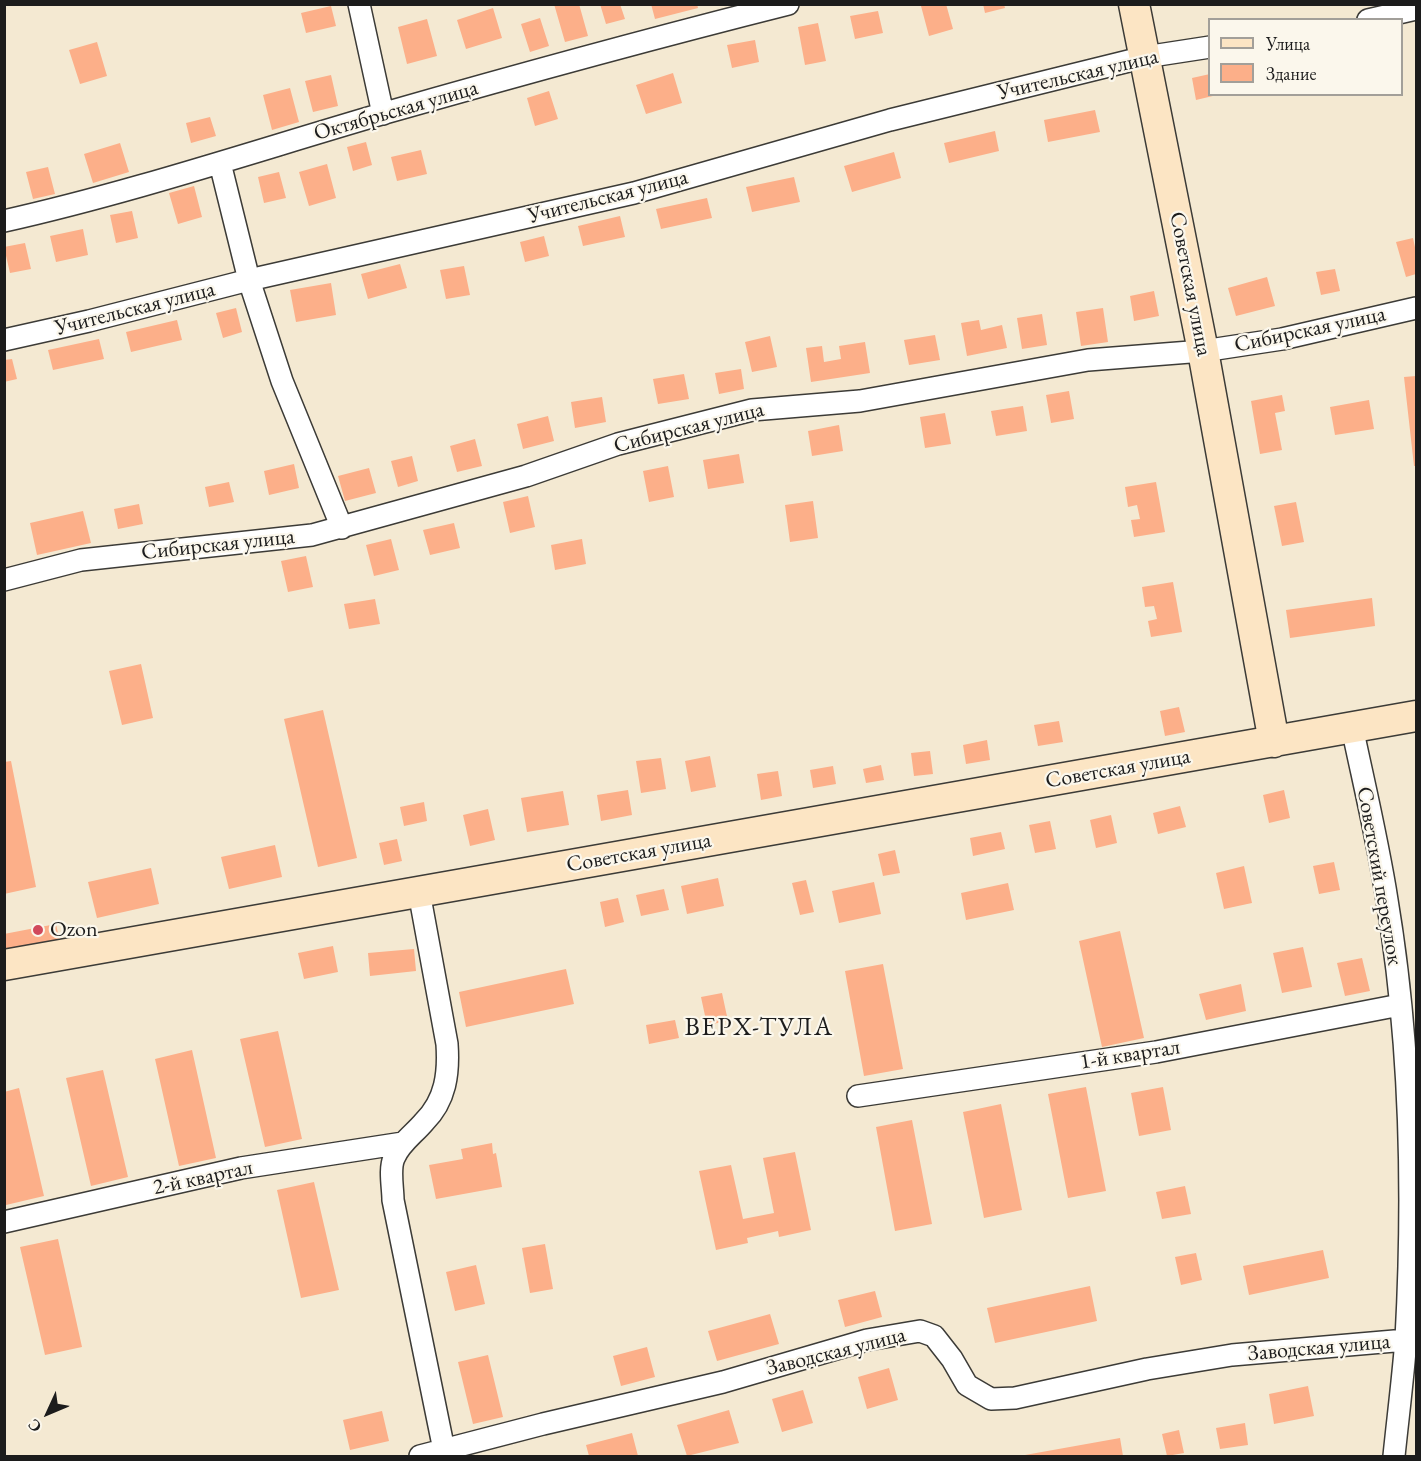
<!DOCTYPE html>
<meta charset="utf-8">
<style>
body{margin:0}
#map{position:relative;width:1421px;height:1461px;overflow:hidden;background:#f4e9d2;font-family:"EB Garamond",serif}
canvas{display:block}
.frame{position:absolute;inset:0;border:6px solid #1c1c1c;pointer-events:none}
.legend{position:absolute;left:1208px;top:18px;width:195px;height:78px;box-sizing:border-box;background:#fbf7ec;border:2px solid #a29f99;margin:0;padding:8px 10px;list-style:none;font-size:18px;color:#1c1c1c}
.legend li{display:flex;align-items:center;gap:12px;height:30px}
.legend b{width:30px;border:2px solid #a29f99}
.north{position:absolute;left:18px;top:1383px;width:60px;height:60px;-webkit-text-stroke:4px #fbf7ec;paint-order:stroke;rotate:226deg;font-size:16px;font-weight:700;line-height:24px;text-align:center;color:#1c1c1c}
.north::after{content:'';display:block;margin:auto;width:21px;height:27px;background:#1c1c1c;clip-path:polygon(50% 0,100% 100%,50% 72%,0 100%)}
</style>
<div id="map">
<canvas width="1421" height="1461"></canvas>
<div class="frame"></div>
<ul class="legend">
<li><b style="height:8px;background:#fce5c4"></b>Улица</li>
<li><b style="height:16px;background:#fcaf89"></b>Здание</li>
</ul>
<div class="north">С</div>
</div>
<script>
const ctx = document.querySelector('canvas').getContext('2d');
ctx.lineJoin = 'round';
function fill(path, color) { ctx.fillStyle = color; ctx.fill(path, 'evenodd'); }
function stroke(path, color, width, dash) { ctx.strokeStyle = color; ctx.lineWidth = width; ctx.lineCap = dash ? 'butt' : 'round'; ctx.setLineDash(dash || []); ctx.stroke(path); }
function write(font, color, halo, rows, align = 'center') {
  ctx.font = font + ' "EB Garamond",serif'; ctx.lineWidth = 4.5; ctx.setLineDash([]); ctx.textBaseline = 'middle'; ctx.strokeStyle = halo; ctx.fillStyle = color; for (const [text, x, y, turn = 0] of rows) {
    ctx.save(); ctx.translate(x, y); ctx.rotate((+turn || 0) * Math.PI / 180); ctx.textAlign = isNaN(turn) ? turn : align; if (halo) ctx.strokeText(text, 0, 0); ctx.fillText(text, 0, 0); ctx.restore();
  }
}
const building = new Path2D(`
 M554,4H579L588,36L565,42Z
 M600,4H620L625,19L606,24Z
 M651,4H697L698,8L655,19Z
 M925,4H946L953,29L929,36L921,6Z
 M983,4H1004L1005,8L985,13Z
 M331,6L336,26L306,33L301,13Z
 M493,8L502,38L466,49L457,20Z
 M878,11L883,33L855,39L850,16Z
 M540,18L549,46L530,52L521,24Z
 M427,19L437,56L407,64L398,27Z
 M818,23L826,61L805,65L798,27Z
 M755,40L759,62L732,68L727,45Z
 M97,42L107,76L80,84L69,50Z
 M673,73L682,103L646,114L636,85Z
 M1210,74V94L1217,95L1196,100L1192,78Z
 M331,75L338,106L313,112L305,81Z
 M290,88L299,122L272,130L263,95Z
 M549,91L558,119L535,126L527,98Z
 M1095,110L1100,132L1048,142L1044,120Z
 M210,117L216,136L191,143L186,123Z
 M995,131L999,151L949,163L944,143Z
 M366,142L372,165L353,171L347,147Z
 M120,143L129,172L93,183L84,154Z
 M421,150L427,174L397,181L391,157Z
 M894,152L901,178L852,192L844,166Z
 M327,164L336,198L309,206L299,172Z
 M48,167L55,194L33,199L26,172Z
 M279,172L286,198L264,203L258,177Z
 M794,177L800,202L752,212L746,187Z
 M194,186L202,217L178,224L169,193Z
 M707,198L712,218L661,229L656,209Z
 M132,211L138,238L116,243L110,215Z
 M620,216L625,237L583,246L578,226Z
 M83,229L88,255L56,262L50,236Z
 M544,236L549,256L525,262L520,242Z
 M1413,238L1416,252V274L1406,277L1396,242Z
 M25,243L31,269L10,273L4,247Z
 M400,264L407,288L368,299L361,274Z
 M464,266L470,295L446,299L440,270Z
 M1335,269L1340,291L1321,295L1316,272Z
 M1267,277L1275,306L1236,316L1228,288Z
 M331,283L336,315L296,322L290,290Z
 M1154,291L1159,316L1134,321L1130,296Z
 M236,308L242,332L223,338L216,313Z
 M1103,308L1108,342L1081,346L1076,312Z
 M1042,314L1047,345L1022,349L1017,318Z
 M177,320L182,340L131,352L126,332Z
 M979,320L981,330L1002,325L1007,348L967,356L961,323Z
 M935,335L940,360L909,365L904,340Z
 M770,336L777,367L752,372L745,342Z
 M99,339L104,359L53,370L48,350Z
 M865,342L870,373L811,382L806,348L822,346L824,362L841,359L839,346Z
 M12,359L17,379L4,382V360Z
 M741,369L744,389L719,394L715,373Z
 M684,374L689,399L658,404L653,379Z
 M1416,376V466H1414L1404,377Z
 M1069,391L1074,419L1051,423L1046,395Z
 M1282,395L1285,411L1275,413L1282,450L1260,454L1251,401Z
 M602,397L606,422L575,428L571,402Z
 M1369,400L1374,429L1335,435L1330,407Z
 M1023,406L1027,431L996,436L991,411Z
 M945,413L951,444L925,448L920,417Z
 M548,416L554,441L523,449L517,424Z
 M839,425L843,451L812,456L808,431Z
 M475,439L482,466L457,472L450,446Z
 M739,454L744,483L708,489L703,460Z
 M412,456L418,481L398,487L391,461Z
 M294,464L299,488L269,495L264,471Z
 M668,466L674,497L649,502L643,471Z
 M369,468L376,493L345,501L338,476Z
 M229,482L234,502L209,507L205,487Z
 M1156,482L1165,532L1134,537L1131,520L1140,519L1137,505L1128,507L1125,487Z
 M528,496L535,527L510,533L503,502Z
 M813,501L818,538L790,542L785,505Z
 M1296,502L1304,542L1282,546L1274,506Z
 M139,504L143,524L118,529L114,509Z
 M83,511L91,543L37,555L30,523Z
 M454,523L460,548L430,555L423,530Z
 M391,539L399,570L374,576L366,545Z
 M582,539L586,564L555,570L551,545Z
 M306,556L313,587L288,592L281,561Z
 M1173,582L1182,632L1151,637L1148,621L1157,619L1154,606L1145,607L1142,587Z
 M1372,598L1375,626L1290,638L1286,610Z
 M375,599L380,624L349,629L344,604Z
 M141,664L153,718L122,725L109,671Z
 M1179,707L1185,732L1165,736L1160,711Z
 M323,710L357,858L318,867L284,719Z
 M1059,721L1063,742L1038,746L1034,725Z
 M987,740L990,760L966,764L963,745Z
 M930,751L933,774L914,776L911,753Z
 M710,756L716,787L691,792L685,761Z
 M661,758L666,789L641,793L636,761Z
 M11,761L36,887L4,894V762Z
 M881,765L884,780L866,783L863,769Z
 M833,766L836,784L813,788L810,770Z
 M778,771L782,796L761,800L757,774Z
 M628,790L632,815L601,821L597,795Z
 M1284,790L1290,818L1269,823L1263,795Z
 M563,791L569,825L527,832L521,798Z
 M424,802L427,821L404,826L400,807Z
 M1180,806L1186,827L1158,834L1153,813Z
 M488,809L495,840L470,846L463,815Z
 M1111,815L1117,843L1096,848L1090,820Z
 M1050,821L1056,849L1035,853L1029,825Z
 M1001,832L1005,849L973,856L970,838Z
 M397,839L402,861L384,865L379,843Z
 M275,845L282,877L229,889L221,857Z
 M895,850L900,873L883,876L878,854Z
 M1334,862L1340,890L1319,894L1313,866Z
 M1244,866L1252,903L1224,909L1216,873Z
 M151,868L159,904L97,918L88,882Z
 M718,878L724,906L687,914L681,886Z
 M806,880L814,912L800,915L792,883Z
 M874,882L881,914L839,923L832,891Z
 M1008,883L1014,910L966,920L961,893Z
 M664,889L669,910L641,916L636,895Z
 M618,898L624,922L605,927L600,902Z
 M56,924L60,943L4,954V934Z
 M1120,931L1144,1038L1102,1047L1079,941Z
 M333,946L338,972L304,979L298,953Z
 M1303,947L1312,987L1282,993L1273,953Z
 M414,949L416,971L370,976L368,953Z
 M1362,958L1370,991L1345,996L1337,963Z
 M883,964L903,1069L864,1076L845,971Z
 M566,969L574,1004L466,1027L459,992Z
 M1241,984L1246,1011L1206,1020L1199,994Z
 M722,993L728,1021L707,1025L701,997Z
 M675,1020L679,1038L649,1044L646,1025Z
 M278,1031L302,1139L265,1147L240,1039Z
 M192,1050L216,1158L179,1166L155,1059Z
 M103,1070L128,1177L91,1186L66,1078Z
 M1086,1087L1106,1191L1068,1198L1048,1094Z
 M1163,1087L1171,1130L1139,1136L1131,1093Z
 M19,1088L44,1196L6,1205L4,1198V1092Z
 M1001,1104L1022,1210L984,1218L963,1112Z
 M912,1120L932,1224L895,1231L876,1127Z
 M492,1143L493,1154L496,1153L502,1187L436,1199L429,1165L463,1159L461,1149Z
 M795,1152L811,1230L779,1237L778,1231L747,1238L748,1243L716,1250L699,1171L731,1165L743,1219L774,1213L763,1158Z
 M314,1182L339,1290L301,1298L277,1190Z
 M1185,1186L1191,1214L1162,1219L1156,1192Z
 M58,1239L82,1347L45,1355L20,1247Z
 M545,1244L553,1289L530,1293L522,1248Z
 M1323,1250L1329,1278L1249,1295L1243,1266Z
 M1196,1253L1202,1280L1181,1285L1175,1257Z
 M476,1265L485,1304L455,1311L446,1272Z
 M1090,1286L1097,1321L995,1343L987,1308Z
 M875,1291L882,1317L845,1327L838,1300Z
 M770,1314L779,1344L717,1361L708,1331Z
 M647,1347L655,1377L621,1386L613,1356Z
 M488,1355L503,1417L473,1424L458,1362Z
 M889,1368L898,1400L867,1409L858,1377Z
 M1308,1386L1314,1416L1274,1424L1269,1394Z
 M803,1390L813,1423L782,1432L772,1399Z
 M729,1410L739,1443L687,1456L677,1425Z
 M382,1411L389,1441L350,1450L343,1420Z
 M1245,1423L1248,1445L1220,1449L1216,1428Z
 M1179,1430L1184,1453L1167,1456L1162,1434Z
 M632,1433L638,1456H589L586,1445Z
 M1120,1438L1123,1456H1025V1455Z`);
const minor = new Path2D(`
 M359,4L383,114
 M1368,20L1416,9
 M220,163L249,280L282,381L342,528
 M4,221C133,192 258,150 385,113C518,75 653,38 788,4
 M4,340L89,321L249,280L634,193L890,120L1145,57L1210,47
 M4,580L81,560L312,535L526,476L618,444L752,410L860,401L1088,360L1203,351L1282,339L1416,308
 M1352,727C1364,784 1378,842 1387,900C1411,1044 1414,1193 1406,1339C1403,1378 1398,1417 1394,1456
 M419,892L447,1044C449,1073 446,1100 424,1122C414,1134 400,1143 394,1158C389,1169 393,1188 393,1200L444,1450
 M858,1096L1156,1052L1400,1005
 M4,1222L241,1168L403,1143
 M420,1456L543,1424L723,1382L867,1340L920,1331L934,1336L952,1359L967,1385L991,1399L1015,1398L1147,1369L1232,1355L1406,1340`);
const secondary = new Path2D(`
 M1134,4L1203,351L1274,742
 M4,965L1416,716`);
const markers = [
 [38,930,6,"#d1495b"]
];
const streetNames = [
 ["Учительская улица",1078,75,-13],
 ["Октябрьская улица",396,111,-16],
 ["Учительская улица",608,197,-14],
 ["Советская улица",1190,284,79],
 ["Учительская улица",135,309,-14],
 ["Сибирская улица",1310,330,-12],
 ["Сибирская улица",689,428,-14],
 ["Сибирская улица",218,545,-6],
 ["Советская улица",1118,769,-10],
 ["Советская улица",639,853,-10],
 ["Советский переулок",1379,876,80],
 ["1-й квартал",1130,1055,-9],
 ["2-й квартал",203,1178,-12],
 ["Заводская улица",1319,1348,-5],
 ["Заводская улица",836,1352,-14]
];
const poiNames = [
 ["Ozon",50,930]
];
const quarterNames = [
 ["ВЕРХ-ТУЛА",759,1028]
];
fill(building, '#fcaf89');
stroke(minor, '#3c3b37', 24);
stroke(secondary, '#3c3b37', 33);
stroke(minor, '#fff', 21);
stroke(secondary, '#fce5c4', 30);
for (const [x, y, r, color] of markers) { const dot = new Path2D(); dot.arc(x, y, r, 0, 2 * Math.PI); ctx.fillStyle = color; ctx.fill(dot); stroke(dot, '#fbf7ec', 2); }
write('22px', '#1c1c1c', '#fbf7ec', streetNames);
write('22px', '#1c1c1c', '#fbf7ec', poiNames, 'left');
ctx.letterSpacing = '1.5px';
write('26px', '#1c1c1c', '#fbf7ec', quarterNames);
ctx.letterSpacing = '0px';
</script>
